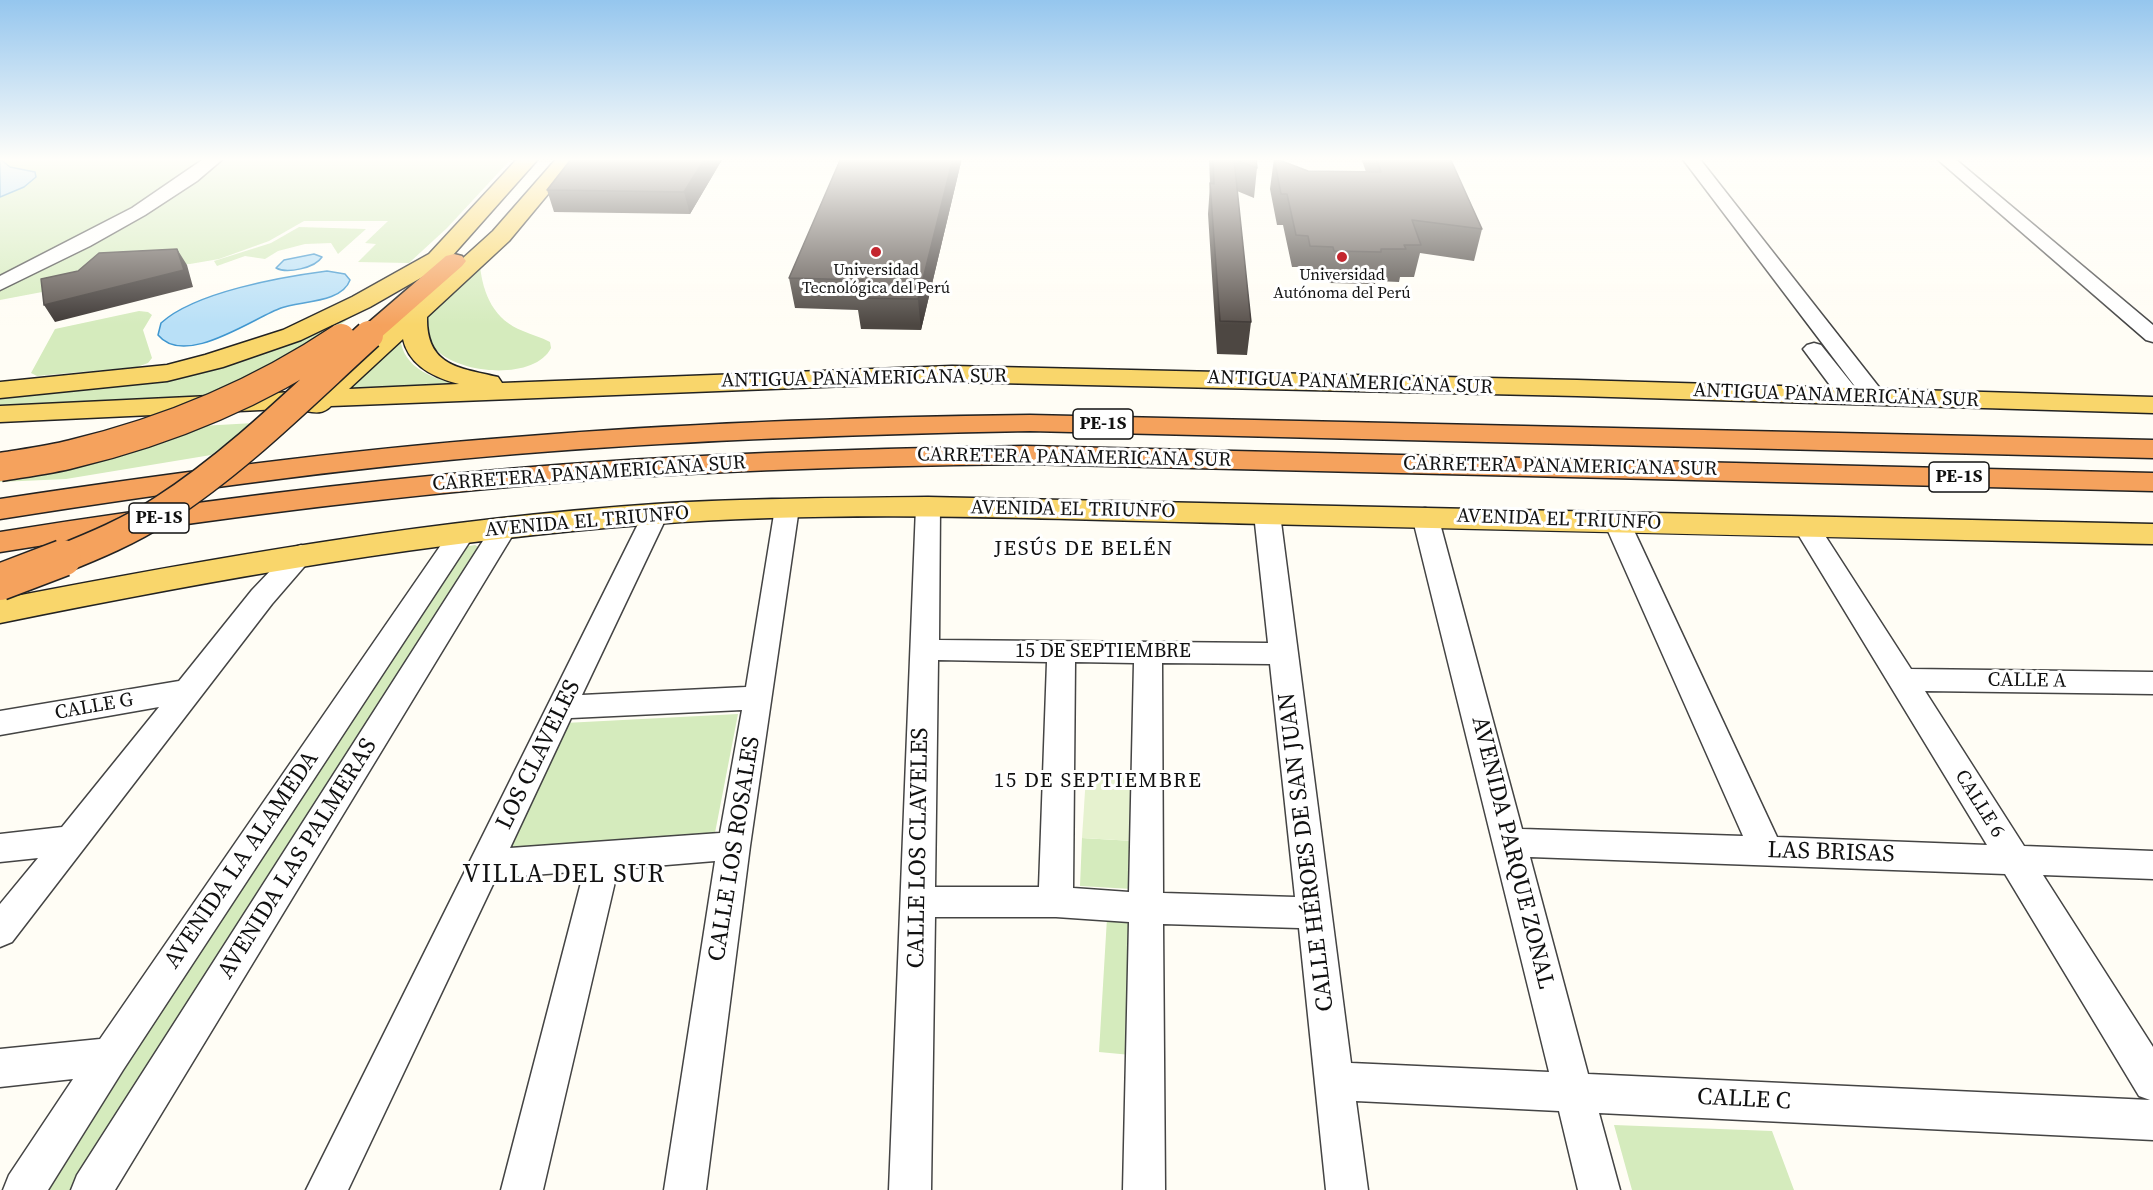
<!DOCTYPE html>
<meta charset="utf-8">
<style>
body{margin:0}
canvas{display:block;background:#fffdf5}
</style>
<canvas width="2153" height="1190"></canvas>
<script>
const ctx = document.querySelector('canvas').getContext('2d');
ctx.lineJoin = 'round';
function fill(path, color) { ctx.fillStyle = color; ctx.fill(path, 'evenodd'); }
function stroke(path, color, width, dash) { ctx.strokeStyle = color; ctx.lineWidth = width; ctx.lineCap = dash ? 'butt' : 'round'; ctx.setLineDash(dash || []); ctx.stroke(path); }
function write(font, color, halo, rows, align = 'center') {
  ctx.font = font + ' "Source Serif 4",serif'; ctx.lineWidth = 6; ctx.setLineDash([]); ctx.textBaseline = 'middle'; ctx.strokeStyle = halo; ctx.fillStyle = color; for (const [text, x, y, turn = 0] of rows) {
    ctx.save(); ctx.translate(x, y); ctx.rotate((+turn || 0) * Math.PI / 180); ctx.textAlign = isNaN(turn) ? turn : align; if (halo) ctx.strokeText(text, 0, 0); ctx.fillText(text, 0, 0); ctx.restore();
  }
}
const green = new Path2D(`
 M0,158H512L447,228L409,263L358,262L376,244L365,243L388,221H304L269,241L219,259L190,264L150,266L100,281L0,300Z
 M299,227L366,229L338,254L331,243L305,244L278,251L265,259L245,256L217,266L214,261L271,243Z
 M480,266C483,294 494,320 523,331C532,335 541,337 550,342L551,348C529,392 397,367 432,310C439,297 468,276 480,266Z
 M364,308L277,369L213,398L0,411V395L149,381Z
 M139,311L148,312L152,315L143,330L152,358L148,363L137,367L37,376L31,373L55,329Z
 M400,337C403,370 435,379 463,386L342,392Z
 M254,423L211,455L66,479L0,482V475L183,427Z
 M475,545L482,549L81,1190H41L464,547Z
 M738,714L714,838L510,847L565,723Z
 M1082,838L1134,841L1132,889L1080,886Z
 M1107,918L1136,920L1131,1055L1099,1052Z
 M1614,1125L1772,1131L1794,1190H1632Z`);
const pitch = new Path2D(`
 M1086,776L1135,778L1134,841L1082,838Z`);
const water = new Path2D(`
 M0,159L10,167L35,172L36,177L24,187L0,197Z
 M314,254L322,257C315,268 287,274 276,268L284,260Z
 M327,271L345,274L350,280C342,303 300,301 281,308C253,318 185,368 158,335L161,323C195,292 281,277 327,271Z`);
const minor = new Path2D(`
 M205,158H224L197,181L145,215L90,246L0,290V276L132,208Z
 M1682,158H1699L1882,391L1885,396L1882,401L1874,403L1866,401Z
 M1936,158H1954L2153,325V342L2146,340Z
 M1814,343L1821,345L1857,390L1860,395L1857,400L1849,402L1841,400L1803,349L1807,345Z
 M928,499L937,501L940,507L939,640L1268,643L1254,514L1258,508L1267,506L1276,508L1280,514L1351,1063L1549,1072L1412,516L1416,510L1425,508L1434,510L1438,516L1522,829L1743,836L1604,522L1608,516L1617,514L1626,516L1630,522L1777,837L1987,845L1793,526L1797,520L1806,518L1815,520L1911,669L2153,672V694L1925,691L2024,846L2153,851V879L2043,875L2153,1047V1140L1599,1113L1620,1190H1578L1559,1111L1356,1101L1368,1190H1326L1299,928L1163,924L1165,1190H1123L1129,922L1056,917H935L931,1190H889L916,507L919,501ZM938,660L1047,662L1039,887H935ZM1075,662L1134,663L1129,892L1073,888ZM1162,663L1270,664L1295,897L1163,893ZM1530,857L2005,874L2139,1096L2150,1100L1588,1074Z
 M787,500L796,502L799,508L750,846L706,1190H664L715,861L618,869L543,1190H501L584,871L496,878L348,1190H306L646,508L655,506L664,508L668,514L582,695L746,687L775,508L778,502ZM742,710L720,833L510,848L571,718Z
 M504,520L513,522L517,528L115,1190H71L77,1175L495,522Z
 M463,524L472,526L476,532L123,1070L48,1190H3L9,1175L73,1079L0,1087V1049L100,1039L454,526Z
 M301,545L310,548L314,554L310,560L272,604L12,942L0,947V904L38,858L0,862V834L62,827L159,707L0,735V711L179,681L252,590L292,548Z`);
const major = new Path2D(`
 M518,158H539L445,264L370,307L301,340L223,367L167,381L0,398V382L167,365L205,355L283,330L352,297L429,254Z
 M557,158H578L509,241L427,317C426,366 459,368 498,377L502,383L952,366L1577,380L2153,397V413L1577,396L952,382L331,406C323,414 316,413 306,411L304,408L0,422V406L316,391L493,231ZM403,339C409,366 435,378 459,384L349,389Z
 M928,497L2153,524V544C1856,538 1559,531 1263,524C1060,520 857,509 655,524C434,540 216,579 0,623V599C217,557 435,519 655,504C746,498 837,498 928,497Z`);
const highway = new Path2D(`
 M454,254L462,256L466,261L462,266L379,339L370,342L361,339L357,334L361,329L446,256Z
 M1030,415L2153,440V458L1030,431C858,434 687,440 516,454C343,468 171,492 0,519V499C171,473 343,450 516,437C687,423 858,417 1030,415Z
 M1025,446L2153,473V491L1025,464C853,466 680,471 508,487C338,502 169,525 0,552V532C169,505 338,483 508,469C680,454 853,449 1025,446Z`);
const highwayBridgeFar2 = new Path2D(`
 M367,337L370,334`);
const highwayBridgeFar1 = new Path2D(`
 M0,467C24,463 49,460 72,454C168,431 259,393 341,338
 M59,560C94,546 130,531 162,510C238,461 302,396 369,335`);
const highwayBridge = new Path2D(`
 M0,582L63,558`);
const wall = new Path2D(`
 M723,158L690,214L554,212L547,190Z
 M962,158L921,330L861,329L858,310L795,308L789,278Z
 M1209,158H1256L1257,168L1254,198L1237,191L1251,322L1247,355L1217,354L1208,214L1210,184Z
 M1274,158L1308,171L1366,172L1361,158H1450L1482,229L1474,261L1420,253L1414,277H1400L1399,282L1376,281L1375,284L1329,283L1328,279H1306L1303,267H1292L1283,225H1277L1270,189Z`);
const shadedWall = new Path2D(`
 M705,158H723L690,214L684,192Z
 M953,158H962L921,330L918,299Z
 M177,249L187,265L193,287L55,322L44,305Z`);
const building = new Path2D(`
 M572,158H705L684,192L547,190Z
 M841,158H953L918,299L856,298L863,280L789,278Z
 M1213,158H1256L1257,168L1234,159L1251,322L1220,321L1210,183L1214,184Z
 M1274,158L1308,171L1381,172L1376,158H1450L1482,229L1412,220L1421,245H1404L1406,249H1381V252L1334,251L1333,247L1310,246L1308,236L1296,235L1287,194H1281Z
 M177,249L184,270L44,305L41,279L78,271L99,253Z`);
const markers = [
 [876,252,6,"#c4262e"],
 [1342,257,6,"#c4262e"]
];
const farPoinames = [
 ["Universidad",876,271],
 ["Tecnológica del Perú",876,289],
 ["Universidad",1342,276],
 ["Autónoma del Perú",1342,294]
];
const shields = [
 [1103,424,60],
 [1959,477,60],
 [159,518,60]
];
const shieldNames = [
 ["PE-1S",1103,424],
 ["PE-1S",1959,477],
 ["PE-1S",159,518]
];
const streetNames = [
 ["ANTIGUA PANAMERICANA SUR",864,379,-1],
 ["ANTIGUA PANAMERICANA SUR",1350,383,2],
 ["ANTIGUA PANAMERICANA SUR",1836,396,2],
 ["CARRETERA PANAMERICANA SUR",1074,458,1],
 ["CARRETERA PANAMERICANA SUR",1560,467,1],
 ["CARRETERA PANAMERICANA SUR",589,474,-4],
 ["AVENIDA EL TRIUNFO",1073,510,1],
 ["AVENIDA EL TRIUNFO",1559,520,2],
 ["AVENIDA EL TRIUNFO",587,522,-5],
 ["15 DE SEPTIEMBRE",1103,652],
 ["CALLE A",2027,681,1],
 ["CALLE G",94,707,-10],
 ["CALLE 6",1979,804,58]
];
const neighbourhoodNames = [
 ["JESÚS DE BELÉN",1084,550],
 ["15 DE SEPTIEMBRE",1098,782]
];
const nearStreetnames = [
 ["LOS CLAVELES",539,755,-64],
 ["CALLE LOS CLAVELES",919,848,-89],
 ["CALLE LOS ROSALES",735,849,-81],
 ["CALLE HÉROES DE SAN JUAN",1307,852,-97],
 ["AVENIDA PARQUE ZONAL",1512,853,76],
 ["LAS BRISAS",1831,853,2],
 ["AVENIDA LAS PALMERAS",298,859,-58],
 ["AVENIDA LA ALAMEDA",242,860,-56],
 ["CALLE C",1744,1100,3]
];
const nearNeighbourhoodnames = [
 ["VILLA DEL SUR",564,875]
];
fill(green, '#d5ebbd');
fill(pitch, '#e6f2cf');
fill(water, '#b9e0f7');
stroke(water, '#3f96cf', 1.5);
stroke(minor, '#444', 3);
stroke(major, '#222', 3);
stroke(highway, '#222', 3);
fill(minor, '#fff');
fill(major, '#f9d66b');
fill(highway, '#f5a25d');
stroke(highwayBridgeFar2, '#222', 25, []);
stroke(highwayBridgeFar1, '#222', 31, []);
stroke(highwayBridge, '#222', 39, []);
stroke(highwayBridgeFar2, '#f5a25d', 22);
stroke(highwayBridgeFar1, '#f5a25d', 28);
stroke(highwayBridge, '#f5a25d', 36);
fill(wall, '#4d4742');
fill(shadedWall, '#3f3936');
fill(building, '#5a524d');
stroke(building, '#3f3936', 1.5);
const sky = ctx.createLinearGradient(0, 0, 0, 325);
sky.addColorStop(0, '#95c6ee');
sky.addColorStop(0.49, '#fffefa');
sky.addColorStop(1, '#fffefa00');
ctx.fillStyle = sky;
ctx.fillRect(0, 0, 2153, 325);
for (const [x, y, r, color] of markers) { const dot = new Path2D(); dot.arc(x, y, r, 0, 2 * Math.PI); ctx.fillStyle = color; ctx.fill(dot); stroke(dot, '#fff', 2); }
write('16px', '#111', '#fff', farPoinames);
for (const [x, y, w] of shields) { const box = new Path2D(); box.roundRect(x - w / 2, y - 15, w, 30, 4.5); ctx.fillStyle = '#fff'; ctx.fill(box); stroke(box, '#111', 1.5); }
write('bold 18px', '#111', null, shieldNames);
write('20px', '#111', '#fff', streetNames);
ctx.letterSpacing = '1.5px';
write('21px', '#111', '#fff', neighbourhoodNames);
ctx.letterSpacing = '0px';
write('24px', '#111', '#fff', nearStreetnames);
ctx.letterSpacing = '1.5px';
write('26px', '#111', '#fff', nearNeighbourhoodnames);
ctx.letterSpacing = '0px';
</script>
